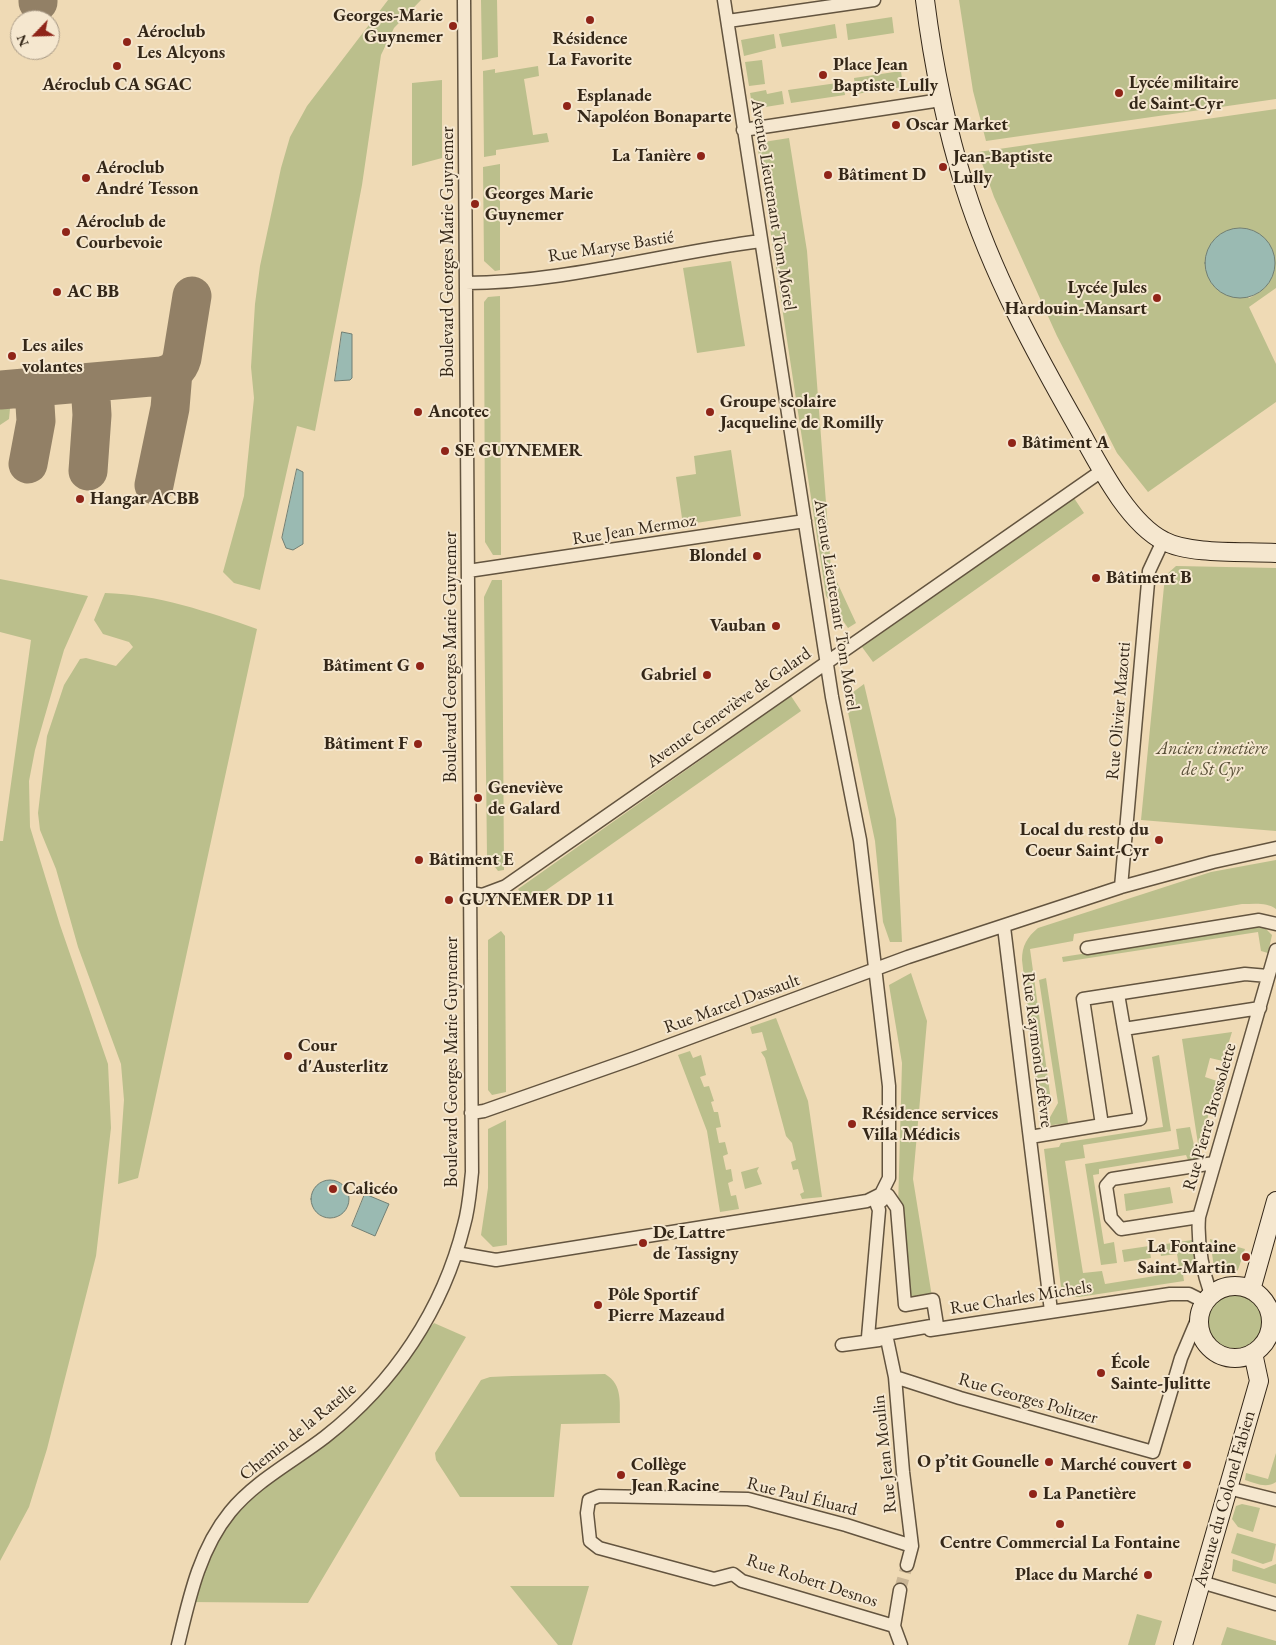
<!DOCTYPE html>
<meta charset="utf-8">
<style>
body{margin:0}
#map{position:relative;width:1276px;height:1645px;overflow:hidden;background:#efdab5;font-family:"EB Garamond",serif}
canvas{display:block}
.north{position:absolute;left:10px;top:10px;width:50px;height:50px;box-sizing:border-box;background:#f5e7cf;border:1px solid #a89a86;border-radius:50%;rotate:246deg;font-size:14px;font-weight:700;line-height:20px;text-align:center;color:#342718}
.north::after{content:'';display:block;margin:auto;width:18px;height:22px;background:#8f2418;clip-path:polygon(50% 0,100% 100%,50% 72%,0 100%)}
</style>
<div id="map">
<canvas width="1276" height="1645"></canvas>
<div class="north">N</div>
</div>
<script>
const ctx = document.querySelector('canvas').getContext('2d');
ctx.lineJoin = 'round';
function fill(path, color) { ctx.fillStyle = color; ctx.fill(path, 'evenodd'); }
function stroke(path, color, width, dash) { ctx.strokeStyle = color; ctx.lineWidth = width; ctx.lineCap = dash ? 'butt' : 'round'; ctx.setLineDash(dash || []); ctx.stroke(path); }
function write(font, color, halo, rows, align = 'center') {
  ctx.font = font + ' "EB Garamond",serif'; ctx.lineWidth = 4; ctx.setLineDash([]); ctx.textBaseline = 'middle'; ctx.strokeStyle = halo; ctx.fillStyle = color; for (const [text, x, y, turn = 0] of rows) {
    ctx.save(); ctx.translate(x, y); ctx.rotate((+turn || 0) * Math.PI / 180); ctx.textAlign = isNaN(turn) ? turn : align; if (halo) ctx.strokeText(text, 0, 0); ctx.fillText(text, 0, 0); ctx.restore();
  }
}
const green = new Path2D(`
 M388,0H421L394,28L381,55L362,185L315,431L297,426L260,590L234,583L223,572L244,496L254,398L251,367L255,304L260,266L281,168L290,137L307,106Z
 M481,0H497L498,57L482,60Z
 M959,0H1276V99L986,141L973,91Z
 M892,17L894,33L848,40L846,24Z
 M835,24L837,38L782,47L779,34Z
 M774,34L776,48L744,56L741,40Z
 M762,60L765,84L749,86L745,62Z
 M538,66L539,76L524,79L533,135L547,133L549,142L496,150V155L484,157L483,71L495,69V73Z
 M901,71L903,87L856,94L854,78Z
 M442,80V158L412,166V83Z
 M844,82L845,95L791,103L788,90Z
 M766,90L767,94L782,91L784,104L753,109L750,93Z
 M1276,109V288L1249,307L1276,364V402L1148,492L1117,453L1057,336L994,197L978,152ZM1240,228L1252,230L1275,265C1272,282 1265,291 1249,298L1206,256C1212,239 1222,231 1240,228Z
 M789,138L807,251L831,569L856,623L848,628L826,596L757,143Z
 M500,164V270L495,271L484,261L483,167Z
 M731,261L745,346L697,353L683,268Z
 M500,296L501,555H493L485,542L484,302L488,297Z
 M0,398H11L9,419L0,425Z
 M731,450L741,516L683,525L676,477L696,474L694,456Z
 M1074,498L1084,513L873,662L862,647Z
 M1176,566L1276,568V831L1141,820L1165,576Z
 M0,579L88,596L64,650L35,750L29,781L30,827L60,925L108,1064L111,1128L96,1256L47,1449L29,1507L0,1561V841H3L31,640L0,632Z
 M492,580H502L504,870L498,871L487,856L484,597Z
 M105,593C156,594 209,612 257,629L138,1178L118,1184L124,1100L121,1064L78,947L56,869L40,830L38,813L47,736L64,685L80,659L86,658L116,666L133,647L129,642L103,634L94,620Z
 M864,684L896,819L902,942H890L883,922L875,841L845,698Z
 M791,696L801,711L528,903L518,889Z
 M1276,860V909C1267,902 1254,904 1242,904L1074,934L1073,941L1030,949L1051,1101L1043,1116H1040L1022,960C1022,946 1027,937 1038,928L1211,872Z
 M1263,926L1272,935L1268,953L1261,951L1258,932L1063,962L1062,957Z
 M501,931L505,936L506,1092L492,1095L488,1090V940Z
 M911,973L927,1021L913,1179L932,1297L906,1302L898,1208L902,1063L889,985Z
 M1046,978L1068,1123L1045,1126L1058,1103L1039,980Z
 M776,1018L808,1101L822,1197L802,1199L800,1194L804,1192L798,1169L793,1170L791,1162L796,1160L792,1143L786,1136L765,1058L761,1052L767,1050L762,1032L752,1034L750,1027Z
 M1232,1032L1223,1061L1210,1058L1205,1077L1217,1081L1201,1144H1198L1182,1039Z
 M690,1051L693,1058L701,1055L706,1075L700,1077L704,1087L709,1086L714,1101L711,1102L714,1112H718L721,1127L716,1128L719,1143L725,1142L728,1154L723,1156L726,1170L731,1169L733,1181L728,1183L731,1196L736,1195L739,1209L720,1212L707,1131L678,1055Z
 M1159,1055L1171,1131L1083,1145L1085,1158L1065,1161L1083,1273L1102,1271L1105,1284L1180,1272L1177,1254L1161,1256L1159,1245L1192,1240L1197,1272L1183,1274L1184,1281L1079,1297L1069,1296L1061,1287L1044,1149L1059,1147L1061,1143L1163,1127L1152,1057Z
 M506,1120L507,1245L493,1247L481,1235L488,1188V1129Z
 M1190,1127L1197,1159L1188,1160L1186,1155L1099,1169V1174L1093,1175L1104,1244L1114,1242L1117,1263L1101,1265L1085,1164L1179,1149L1176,1129Z
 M759,1167L757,1171L762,1184L745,1189L741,1172Z
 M1170,1187L1173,1203L1126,1211L1124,1194Z
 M1210,1239L1245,1249L1238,1270L1231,1274H1218L1214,1268Z
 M1149,1246L1151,1258L1124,1262L1122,1250Z
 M1207 1322a29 29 0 1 1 58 0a29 29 0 1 1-58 0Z
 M434,1323L466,1337L308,1603L188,1602L231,1511L387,1378Z
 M605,1374C624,1385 619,1405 620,1423L561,1424L554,1497H460L436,1460L435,1453L481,1380L490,1377L512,1376Z
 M1276,1453V1482C1266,1489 1255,1483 1245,1480L1246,1473L1268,1479Z
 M1242,1504L1260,1508L1253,1532L1238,1527L1232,1519L1236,1506Z
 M1237,1533L1276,1544L1272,1561L1263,1564L1231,1553Z
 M1233,1559L1264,1569L1276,1564V1584L1232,1571Z
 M510,1586H589L572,1645H558Z
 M1137,1614L1162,1621L1155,1645H1128Z
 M1227,1627L1276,1641V1645H1221Z`);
const water = new Path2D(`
 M1205 263a35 35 0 1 1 70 0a35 35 0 1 1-70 0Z
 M342,332L352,334V378L350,380L335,381Z
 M297,469L303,472V544L293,550L286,548L282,538Z
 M311 1199a19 19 0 1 1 38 0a19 19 0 1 1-38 0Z
 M365,1194L389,1204L375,1236L352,1226Z`);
const taxiway = new Path2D(`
 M38,2V0
 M0,390L162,376C173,373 179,369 182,358L192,296
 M28,464L36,421L34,388
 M88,471L92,415L90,383
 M154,485L170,408L173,372`);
const streetTunnel = new Path2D(`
 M900,1590L907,1565`);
const street = new Path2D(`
 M728,21L874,0
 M743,130L941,100
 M466,283C562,283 665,253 761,241
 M468,571L805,521
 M1121,887L1149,571L1163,541
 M471,893L482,895L506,886L1103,470
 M1004,927L1051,1311
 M1087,948L1259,920L1276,924
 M1118,994L1124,1029
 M1260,1008L1124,1029L1140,1119L1102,1125L1083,999L1245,974L1268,976
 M471,1113L484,1111L635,1058L908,957L1121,887L1213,862L1276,848
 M1030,1137L1102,1125
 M888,1195L897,1208L905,1305L933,1300L937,1325L868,1337L879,1210L877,1205Z
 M1199,1217L1121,1229L1111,1218L1106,1186L1112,1179L1214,1163
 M456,1253L496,1260L867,1201L881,1194L889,1178V1086L860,840L832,697L724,0
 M1211,1295C1202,1269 1197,1244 1199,1217L1276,950
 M1271,1323L1276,1324
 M930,1330L1170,1294H1189L1205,1302
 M887,1339L895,1377L903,1472L912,1546L907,1565
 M842,1345L879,1340
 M895,1377L960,1398L1153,1452L1181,1358L1200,1313
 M1228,1488L1276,1500
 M1201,1582L1276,1604
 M900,1590L894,1626L901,1645
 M894,1626L742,1581L733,1574L714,1579L599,1548L590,1541L587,1513L589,1500L599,1496L748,1499L846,1525L912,1546
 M178,1645C189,1599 199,1550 230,1512C255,1481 294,1461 325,1437C394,1383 443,1310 464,1225C469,1208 470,1190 472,1172L464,0`);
const secondary = new Path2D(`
 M925,0C933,64 946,127 965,188C992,274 1036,354 1080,431C1099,465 1128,523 1164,541C1190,555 1246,551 1276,553
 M1199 1322a36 36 0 1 1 72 0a36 36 0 1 1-72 0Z
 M1251,1290L1276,1201
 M1183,1645L1259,1381L1253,1353`);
const markers = [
 [590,20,5,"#8f2418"],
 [453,26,5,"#8f2418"],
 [127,42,5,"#8f2418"],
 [117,66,5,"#8f2418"],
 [823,75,5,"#8f2418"],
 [1119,93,5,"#8f2418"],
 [567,106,5,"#8f2418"],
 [896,125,5,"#8f2418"],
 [701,156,5,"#8f2418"],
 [943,167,5,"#8f2418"],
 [828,175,5,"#8f2418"],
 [86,178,5,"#8f2418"],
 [475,204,5,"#8f2418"],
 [66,232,5,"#8f2418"],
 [57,292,5,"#8f2418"],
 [1157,298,5,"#8f2418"],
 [12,356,5,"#8f2418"],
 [418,412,5,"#8f2418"],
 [710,412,5,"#8f2418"],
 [1012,443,5,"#8f2418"],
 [445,451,5,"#8f2418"],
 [80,499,5,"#8f2418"],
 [757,556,5,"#8f2418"],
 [1096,578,5,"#8f2418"],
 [776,626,5,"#8f2418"],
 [420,666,5,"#8f2418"],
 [707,675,5,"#8f2418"],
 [418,744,5,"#8f2418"],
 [478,798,5,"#8f2418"],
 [1159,840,5,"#8f2418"],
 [419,860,5,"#8f2418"],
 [449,900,5,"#8f2418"],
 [288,1056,5,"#8f2418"],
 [852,1124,5,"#8f2418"],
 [333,1189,5,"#8f2418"],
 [643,1243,5,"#8f2418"],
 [1246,1257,5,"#8f2418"],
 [598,1305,5,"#8f2418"],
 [1101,1373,5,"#8f2418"],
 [1049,1462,5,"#8f2418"],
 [1187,1465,5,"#8f2418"],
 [621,1475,5,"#8f2418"],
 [1033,1494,5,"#8f2418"],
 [1060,1524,5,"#8f2418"],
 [1148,1575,5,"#8f2418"]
];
const poiNames = [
 ["Georges-Marie",443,16,"right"],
 ["Guynemer",443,37,"right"],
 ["Aéroclub",137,32],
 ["Les Alcyons",137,53],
 ["Résidence",590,39,"center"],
 ["La Favorite",590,60,"center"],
 ["Place Jean",833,65],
 ["Baptiste Lully",833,86],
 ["Lycée militaire",1129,83],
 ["de Saint-Cyr",1129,104],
 ["Aéroclub CA SGAC",117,85,"center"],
 ["Esplanade",577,96],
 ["Napoléon Bonaparte",577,117],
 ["Oscar Market",906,125],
 ["La Tanière",691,156,"right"],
 ["Jean-Baptiste",953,157],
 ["Lully",953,178],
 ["Aéroclub",96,168],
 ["André Tesson",96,189],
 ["Bâtiment D",838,175],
 ["Georges Marie",485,194],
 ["Guynemer",485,215],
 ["Aéroclub de",76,222],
 ["Courbevoie",76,243],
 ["Lycée Jules",1147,288,"right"],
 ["Hardouin-Mansart",1147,309,"right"],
 ["AC BB",67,292],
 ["Les ailes",22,346],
 ["volantes",22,367],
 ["Groupe scolaire",720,402],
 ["Jacqueline de Romilly",720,423],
 ["Ancotec",428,412],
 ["Bâtiment A",1022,443],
 ["SE GUYNEMER",455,451],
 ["Hangar ACBB",90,499],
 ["Blondel",747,556,"right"],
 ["Bâtiment B",1106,578],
 ["Vauban",766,626,"right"],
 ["Bâtiment G",410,666,"right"],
 ["Gabriel",697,675,"right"],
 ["Bâtiment F",408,744,"right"],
 ["Geneviève",488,788],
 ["de Galard",488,809],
 ["Local du resto du",1149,830,"right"],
 ["Coeur Saint-Cyr",1149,851,"right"],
 ["Bâtiment E",429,860],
 ["GUYNEMER DP 11",459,900],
 ["Cour",298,1046],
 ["d'Austerlitz",298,1067],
 ["Résidence services",862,1114],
 ["Villa Médicis",862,1135],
 ["Calicéo",343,1189],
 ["De Lattre",653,1233],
 ["de Tassigny",653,1254],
 ["La Fontaine",1236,1247,"right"],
 ["Saint-Martin",1236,1268,"right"],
 ["Pôle Sportif",608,1295],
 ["Pierre Mazeaud",608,1316],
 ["École",1111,1363],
 ["Sainte-Julitte",1111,1384],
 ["O p’tit Gounelle",1039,1462,"right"],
 ["Collège",631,1465],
 ["Jean Racine",631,1486],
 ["Marché couvert",1177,1465,"right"],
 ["La Panetière",1043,1494],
 ["Centre Commercial La Fontaine",1060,1543,"center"],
 ["Place du Marché",1138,1575,"right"]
];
const streetNames = [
 ["Avenue Lieutenant Tom Morel",773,205,81],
 ["Rue Maryse Bastié",611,247,-9],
 ["Boulevard Georges Marie Guynemer",448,252,-90],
 ["Rue Jean Mermoz",634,530,-9],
 ["Avenue Lieutenant Tom Morel",836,605,81],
 ["Boulevard Georges Marie Guynemer",451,657,-90],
 ["Avenue Geneviève de Galard",729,708,-35],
 ["Rue Olivier Mazotti",1119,711,-85],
 ["Rue Marcel Dassault",732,1004,-20],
 ["Rue Raymond Lefèvre",1037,1050,83],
 ["Boulevard Georges Marie Guynemer",452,1062,-90],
 ["Rue Pierre Brossolette",1210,1117,-74],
 ["Rue Charles Michels",1021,1298,-9],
 ["Rue Georges Politzer",1028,1399,16],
 ["Chemin de la Ratelle",298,1432,-39],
 ["Rue Jean Moulin",885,1454,-96],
 ["Rue Paul Éluard",802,1497,14],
 ["Avenue du Colonel Fabien",1225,1499,-74],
 ["Rue Robert Desnos",812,1581,18]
];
const parkNames = [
 ["Ancien cimetière",1212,749],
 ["de St Cyr",1212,770]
];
fill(green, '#bbbf8c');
fill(water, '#9abab2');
stroke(water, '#717f74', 1);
stroke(taxiway, '#928066', 39);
stroke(streetTunnel, '#cab696', 12, [12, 6]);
stroke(street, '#63543f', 15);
stroke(secondary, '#342718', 20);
stroke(street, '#f5e7cf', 12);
stroke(secondary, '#f5e7cf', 18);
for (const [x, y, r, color] of markers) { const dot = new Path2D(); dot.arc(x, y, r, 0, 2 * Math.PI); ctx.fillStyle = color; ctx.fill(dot); stroke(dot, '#f5e7cf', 2); }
write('bold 18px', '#342718', '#f5e7cf', poiNames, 'left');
write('18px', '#342718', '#f5e7cf', streetNames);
write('italic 18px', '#564d35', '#f5e7cf', parkNames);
</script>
